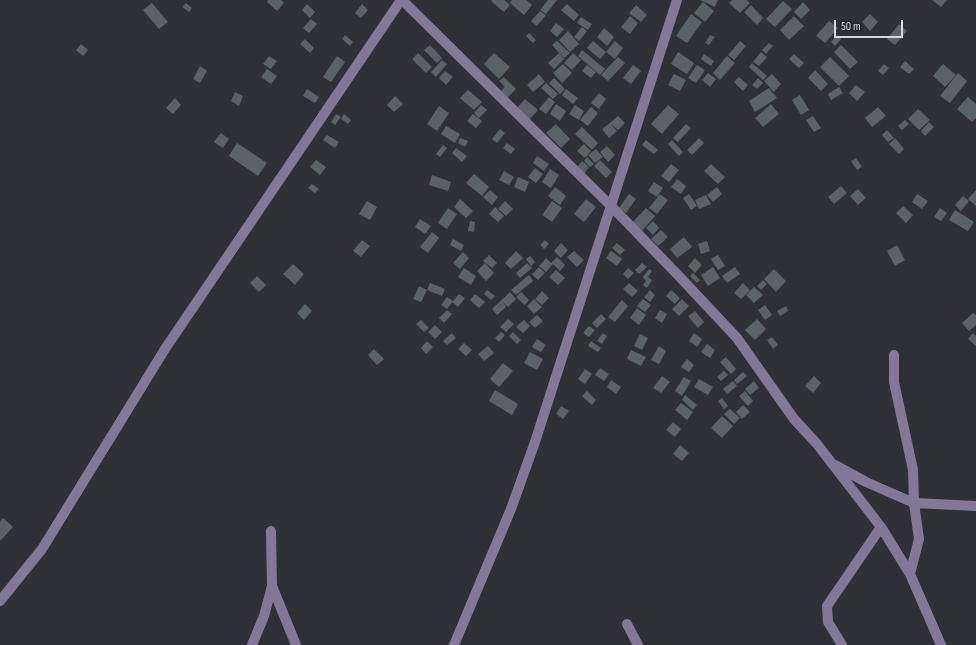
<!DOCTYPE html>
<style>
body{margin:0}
#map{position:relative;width:976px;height:645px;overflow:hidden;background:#2e3036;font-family:"Sofia Sans Condensed",sans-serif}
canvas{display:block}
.scale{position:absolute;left:834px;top:20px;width:69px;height:18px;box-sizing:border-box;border:2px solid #d7d8dd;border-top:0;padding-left:5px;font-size:12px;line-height:14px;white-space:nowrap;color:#d7d8dd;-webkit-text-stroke:3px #24262c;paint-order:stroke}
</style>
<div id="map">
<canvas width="976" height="645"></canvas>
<div class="scale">50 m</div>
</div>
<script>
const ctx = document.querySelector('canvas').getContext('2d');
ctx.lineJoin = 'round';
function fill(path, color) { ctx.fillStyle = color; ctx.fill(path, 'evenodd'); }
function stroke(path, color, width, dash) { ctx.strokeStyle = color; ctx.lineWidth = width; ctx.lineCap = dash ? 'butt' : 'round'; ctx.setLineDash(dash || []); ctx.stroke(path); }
const building = new Path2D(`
 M268,0H281L284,3L277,11L267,2Z
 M492,0H504L510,5L504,12L491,1Z
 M512,0H526L532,5L524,15L510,3Z
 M548,0H557L546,14L540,10Z
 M700,0H718L715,7Z
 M732,0H747L750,3L740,13L729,3Z
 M932,0H947L941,7Z
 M783,1L792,9L775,27L766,19Z
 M703,2L714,11L705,22L694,13Z
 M803,2L810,10L801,19L794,12Z
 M152,3L168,22L159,29L143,10Z
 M186,3L192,8L189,12L182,7Z
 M307,4L315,12L310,18L302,10Z
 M362,4L368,10L361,18L355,13Z
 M567,4L579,15L574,21L561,10Z
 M636,5L647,15L641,22L629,13Z
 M751,5L763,18L757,25L744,12Z
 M540,11L546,15L537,26L531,21Z
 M691,14L702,22L687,43L676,36Z
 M870,14L878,22L870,31L862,22Z
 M630,16L638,23L630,34L621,27Z
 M794,16L804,26L789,40L780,30Z
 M581,17L592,24L588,30L577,23Z
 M311,19L317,24L309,33L303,28Z
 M829,21L838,28L825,43L816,36Z
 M556,23L564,29L557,37L550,31Z
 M899,24L907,31L895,45L887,39Z
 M582,27L587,31L579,41L574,37Z
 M604,28L614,37L607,46L597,37Z
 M568,31L579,44L570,52L559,40Z
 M529,33L536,40L533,43L526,36Z
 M345,35L353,42L350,46L342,39Z
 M710,35L715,37L709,45L705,43Z
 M837,35L841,39L835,46L831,42Z
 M305,39L314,48L310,53L300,44Z
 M557,41L570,53L564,58L552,45Z
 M593,41L606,52L600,59L587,48Z
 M615,41L623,48L615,59L606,52Z
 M740,41L746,46L734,60L728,55Z
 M769,43L773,46L766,54L762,50Z
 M81,44L88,50L83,56L76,50Z
 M430,45L442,58L437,63L424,50Z
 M841,45L858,62L850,69L834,52Z
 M582,50L605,69L600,75L578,56Z
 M678,52L694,63L687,74L671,64Z
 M761,52L767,57L759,66L753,62Z
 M418,53L432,67L426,73L412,59Z
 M494,53L510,67L499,79L484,64Z
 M559,53L564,59L554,69L548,63Z
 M573,53L581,60L572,70L564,63Z
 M704,54L714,61L711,66L701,59Z
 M794,54L804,63L799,68L789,59Z
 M269,56L277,61L271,69L263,64Z
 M337,56L345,62L331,82L323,77Z
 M727,56L735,63L720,80L713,73Z
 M618,57L625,63L608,81L601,75Z
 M830,57L849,76L839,86L820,67Z
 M442,60L447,64L436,77L431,72Z
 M905,61L914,69L909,74L900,67Z
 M752,63L767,76L763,80L749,67Z
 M563,64L572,73L562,83L553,73Z
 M884,64L889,68L883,75L878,71Z
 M943,64L956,75L945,87L933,76Z
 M587,65L596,72L591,78L582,71Z
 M633,65L641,71L631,84L623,78Z
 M697,65L705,70L696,83L688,78Z
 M200,66L207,71L200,83L193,79Z
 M267,69L277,76L271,84L261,77Z
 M815,70L828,84L821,91L808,78Z
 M445,71L453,77L446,85L439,78Z
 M708,73L716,79L710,87L702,80Z
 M958,73L967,81L950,103L940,96Z
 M539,74L545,82L533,92L527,85Z
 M674,74L686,80L680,91L668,85Z
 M772,74L781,84L774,92L764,81Z
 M504,77L516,89L507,98L501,91L505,87L499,81Z
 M739,77L748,85L743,91L734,82Z
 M554,78L565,89L560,94L549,83Z
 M758,78L763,83L757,89L752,85Z
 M546,83L558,94L553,99L541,88Z
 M856,85L865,92L857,101L849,93Z
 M839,87L843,93L831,100L828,94Z
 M769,88L777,98L755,112L749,101Z
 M307,89L319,97L315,103L303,96Z
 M566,89L578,98L573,104L562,95Z
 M468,90L482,102L474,110L460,98Z
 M235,92L243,96L239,106L231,101Z
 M599,93L606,99L599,109L591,103Z
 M800,95L809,110L801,115L792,100Z
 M395,96L403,104L394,112L387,105Z
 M549,97L555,102L546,114L539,109Z
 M968,97L976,104V118L972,122L957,109Z
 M175,98L181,105L173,114L166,108Z
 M525,99L538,110L529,120L517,108Z
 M556,104L566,111L560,121L550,114Z
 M771,104L779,114L763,127L755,118Z
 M481,105L487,110L479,118L474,113Z
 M575,105L584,111L579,120L569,114Z
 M668,105L679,114L662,134L651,124Z
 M439,106L449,113L437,131L427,124Z
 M591,107L598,113L588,126L580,120Z
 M878,107L886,116L872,127L865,118Z
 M918,109L930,120L919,130L908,119Z
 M336,114L341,117L335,125L331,122Z
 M344,114L351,120L348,124L341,119Z
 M473,114L482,121L476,128L467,121Z
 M618,116L625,123L618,130L610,123Z
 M813,116L821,128L814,132L806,120Z
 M905,120L909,124L902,130L898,126Z
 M929,122L934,127L925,136L921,131Z
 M610,123L617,131L609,138L602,129Z
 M556,124L570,139L561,148L546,133Z
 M686,124L691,128L678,142L673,138Z
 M446,126L460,134L455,143L441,134Z
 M582,127L598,143L592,150L575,134Z
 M500,129L505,133L497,143L492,139Z
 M887,130L894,138L888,142L882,135Z
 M221,133L229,139L223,148L214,142Z
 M327,135L339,142L335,148L323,140Z
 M460,138L468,141L465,147L458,143Z
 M699,138L704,143L692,155L687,150Z
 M895,138L904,149L899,154L889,144Z
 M646,140L658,150L654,154L642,145Z
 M672,140L683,152L679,156L668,144Z
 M237,143L267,163L258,176L229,156Z
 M507,143L515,149L511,154L503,148Z
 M584,144L591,151L585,158L577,151Z
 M443,145L447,148L440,157L436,154Z
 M607,146L615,155L608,162L600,152Z
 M456,148L467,156L462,162L452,153Z
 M596,149L603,157L595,163L588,155Z
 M537,156L549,164L544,171L533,163Z
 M587,157L594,164L590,167L584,161Z
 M856,158L862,167L857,170L851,161Z
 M316,160L326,167L320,175L310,167Z
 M600,160L612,172L606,178L594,166Z
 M582,161L589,167L584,174L576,168Z
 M671,164L679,170L669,182L661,176Z
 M711,164L725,177L718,184L704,171Z
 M535,168L543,174L536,183L528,177Z
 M550,169L559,175L551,188L542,182Z
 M504,171L514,177L509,185L499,180Z
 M474,174L489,187L482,196L466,183Z
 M432,175L451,182L448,191L429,185Z
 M518,177L529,182L525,192L514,187Z
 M677,179L686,186L681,194L671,187Z
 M654,182L663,188L657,197L648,191Z
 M312,184L319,189L315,193L308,188Z
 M841,186L847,193L834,204L828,197Z
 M555,187L566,196L560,205L548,196Z
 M717,187L722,194L713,202L707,195Z
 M858,189L866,198L858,205L850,196Z
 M490,190L498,197L492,205L483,197Z
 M976,190V206L968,199Z
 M629,194L636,199L626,213L619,208Z
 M660,194L668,200L657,214L649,208Z
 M689,194L697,206L691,210L683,198Z
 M917,194L928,201L922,209L912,202Z
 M706,195L711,204L699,209L695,200Z
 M963,196L969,201L961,211L955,205Z
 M460,199L473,211L466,218L454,207Z
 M586,199L596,207L584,222L574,214Z
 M367,201L377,207L370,220L359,214Z
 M505,201L513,209L506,216L498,209Z
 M552,201L562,208L552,222L542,215Z
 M903,206L913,215L906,223L896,213Z
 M495,207L504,216L498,222L489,214Z
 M448,208L457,214L447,229L438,223Z
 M646,208L655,216L642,231L632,223Z
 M940,208L947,213L941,221L934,217Z
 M955,210L974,222L968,231L949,220Z
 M420,219L431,226L425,234L415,227Z
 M470,221L475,222L474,232L468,231Z
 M653,221L659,228L653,235L646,228Z
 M661,230L668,237L658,246L651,239Z
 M432,232L439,238L428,253L420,247Z
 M684,237L692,247L677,258L670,249Z
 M453,239L464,245L461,251L450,245Z
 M362,240L370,246L361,257L353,251Z
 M545,240L549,244L544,249L540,245Z
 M707,241L710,251L701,254L698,244Z
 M561,243L568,250L561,258L554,251Z
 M617,243L625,250L620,255L612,248Z
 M897,245L905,260L895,266L887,251Z
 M516,251L523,258L511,269L505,263Z
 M574,251L584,260L577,267L567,257Z
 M611,251L622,259L617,266L606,258Z
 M463,252L469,258L460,269L453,263Z
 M489,255L497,263L492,268L483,261Z
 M718,255L725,266L718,270L711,259Z
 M530,256L535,262L531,266L526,259Z
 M557,257L565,265L560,271L553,264L546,272L539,266L546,258L551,263Z
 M695,258L702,265L695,273L688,266Z
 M485,263L494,273L486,281L477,271Z
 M527,263L532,268L520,278L516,273Z
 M642,263L647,267L639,274L635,270Z
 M293,264L304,274L295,285L283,274Z
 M539,267L545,273L538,280L532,274Z
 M713,267L720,278L708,286L701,275Z
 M735,267L740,274L727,283L722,276Z
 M464,268L476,276L471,285L458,277Z
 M628,268L634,273L628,279L623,274Z
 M649,269L652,271L648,277L652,280L647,288L643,285L646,281L643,277Z
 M774,269L786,281L776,292L764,279Z
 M556,270L565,278L558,285L549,277Z
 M693,273L700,280L697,283L690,276Z
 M529,275L533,281L516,295L511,290Z
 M257,276L266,285L259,292L250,283Z
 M763,280L767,284L761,290L757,286Z
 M430,283L445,289L442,296L427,290Z
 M629,283L638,291L632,297L623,289Z
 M743,283L750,290L741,299L734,293Z
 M419,286L427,290L421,302L413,299Z
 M754,287L763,295L754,303L746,295Z
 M487,290L495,296L491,300L484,294Z
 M650,290L655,295L650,302L644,297Z
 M671,290L680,298L675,304L666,296Z
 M542,291L549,298L542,305L535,299Z
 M510,292L516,299L508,307L503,302L506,307L497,315L492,309Z
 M521,292L529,300L525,305L516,297Z
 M459,294L465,298L458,307L452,302Z
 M475,294L485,302L479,308L470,300Z
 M447,297L453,301L447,309L441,305Z
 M534,299L542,307L534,314L527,306Z
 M643,299L651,305L645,312L637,306Z
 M682,299L689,306L679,316L672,309Z
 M622,300L628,306L615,322L608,317Z
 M305,304L312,311L304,320L297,313Z
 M765,305L772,315L765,320L758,310Z
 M786,306L788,311L780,316L777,311Z
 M637,308L646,315L639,325L630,318Z
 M447,310L452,314L444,323L439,318Z
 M660,310L667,314L662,323L655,318Z
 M695,311L704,322L698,328L688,316Z
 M973,313L976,315V325L969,331L962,323Z
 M601,314L606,319L597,328L592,323Z
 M537,315L543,321L535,328L529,322Z
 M508,319L514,324L506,332L500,327Z
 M757,319L766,329L755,340L745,330Z
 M421,320L429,328L424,332L416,324Z
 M524,320L530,326L523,333L516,327Z
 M435,325L442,332L435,339L428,332Z
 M589,326L595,330L589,337L583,333Z
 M501,332L505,335L499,342L495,338Z
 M513,332L521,340L517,344L509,336Z
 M452,333L456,338L447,345L443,341Z
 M603,333L607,336L602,344L597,341Z
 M694,333L702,339L697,347L689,341Z
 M973,333L976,336V346L968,339Z
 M640,334L648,338L642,350L634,346Z
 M772,337L778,345L773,349L767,340Z
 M537,339L546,345L541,352L532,347Z
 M427,341L433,347L426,354L421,348Z
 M591,341L601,348L598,352L588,346Z
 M464,343L472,350L466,356L458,349Z
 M707,344L715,350L710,358L701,352Z
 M488,346L494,353L484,361L478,354Z
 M659,346L666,351L659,364L651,360Z
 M374,349L384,359L377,365L368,355Z
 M631,350L646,357L641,366L627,359Z
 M530,352L543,359L537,370L524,363Z
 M726,357L736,369L731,374L720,362Z
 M687,359L694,365L689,372L681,367Z
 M503,363L513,371L499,387L490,379Z
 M600,368L609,374L604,381L595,375Z
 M585,369L592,374L585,384L578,379Z
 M724,371L728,375L721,381L717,377Z
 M743,372L747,376L737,384L734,380Z
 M662,376L670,382L661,393L653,388Z
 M814,376L821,383L813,393L805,386Z
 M684,377L691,381L682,396L675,391Z
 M699,379L713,387L708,395L694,387Z
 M611,380L621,387L616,394L607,387Z
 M733,381L737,386L727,394L723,389Z
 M754,381L759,388L750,395L745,389Z
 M495,390L518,404L512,415L489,401Z
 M587,391L596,400L592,405L582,396Z
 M745,391L753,401L748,406L739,396Z
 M685,395L697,405L693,410L682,400Z
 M722,398L728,406L724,409L718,401Z
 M681,403L693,412L687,420L675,410Z
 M743,405L750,412L742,419L736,412Z
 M561,406L569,411L563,419L556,414Z
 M730,409L740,418L734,424L724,414Z
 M722,416L733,426L722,438L711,428Z
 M673,422L681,429L675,437L666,430Z
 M680,445L689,453L682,461L673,454Z
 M3,518L13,527L0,541V522Z`);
const minor = new Path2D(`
 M402,0L611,206L677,274L737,338L794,419L817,444L881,527L910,574L941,645
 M894,355V382L913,470L914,503L919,539L910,574
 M835,465L866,482L914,503L976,506
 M272,586L296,645
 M0,601L42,549L165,349L401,0
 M627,624L638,645
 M252,645L264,616L272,586L271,531
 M454,645L511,509L535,442L677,0
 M842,645L828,622L827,606L881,527`);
fill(building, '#5b6267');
stroke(minor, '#84789a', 10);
</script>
